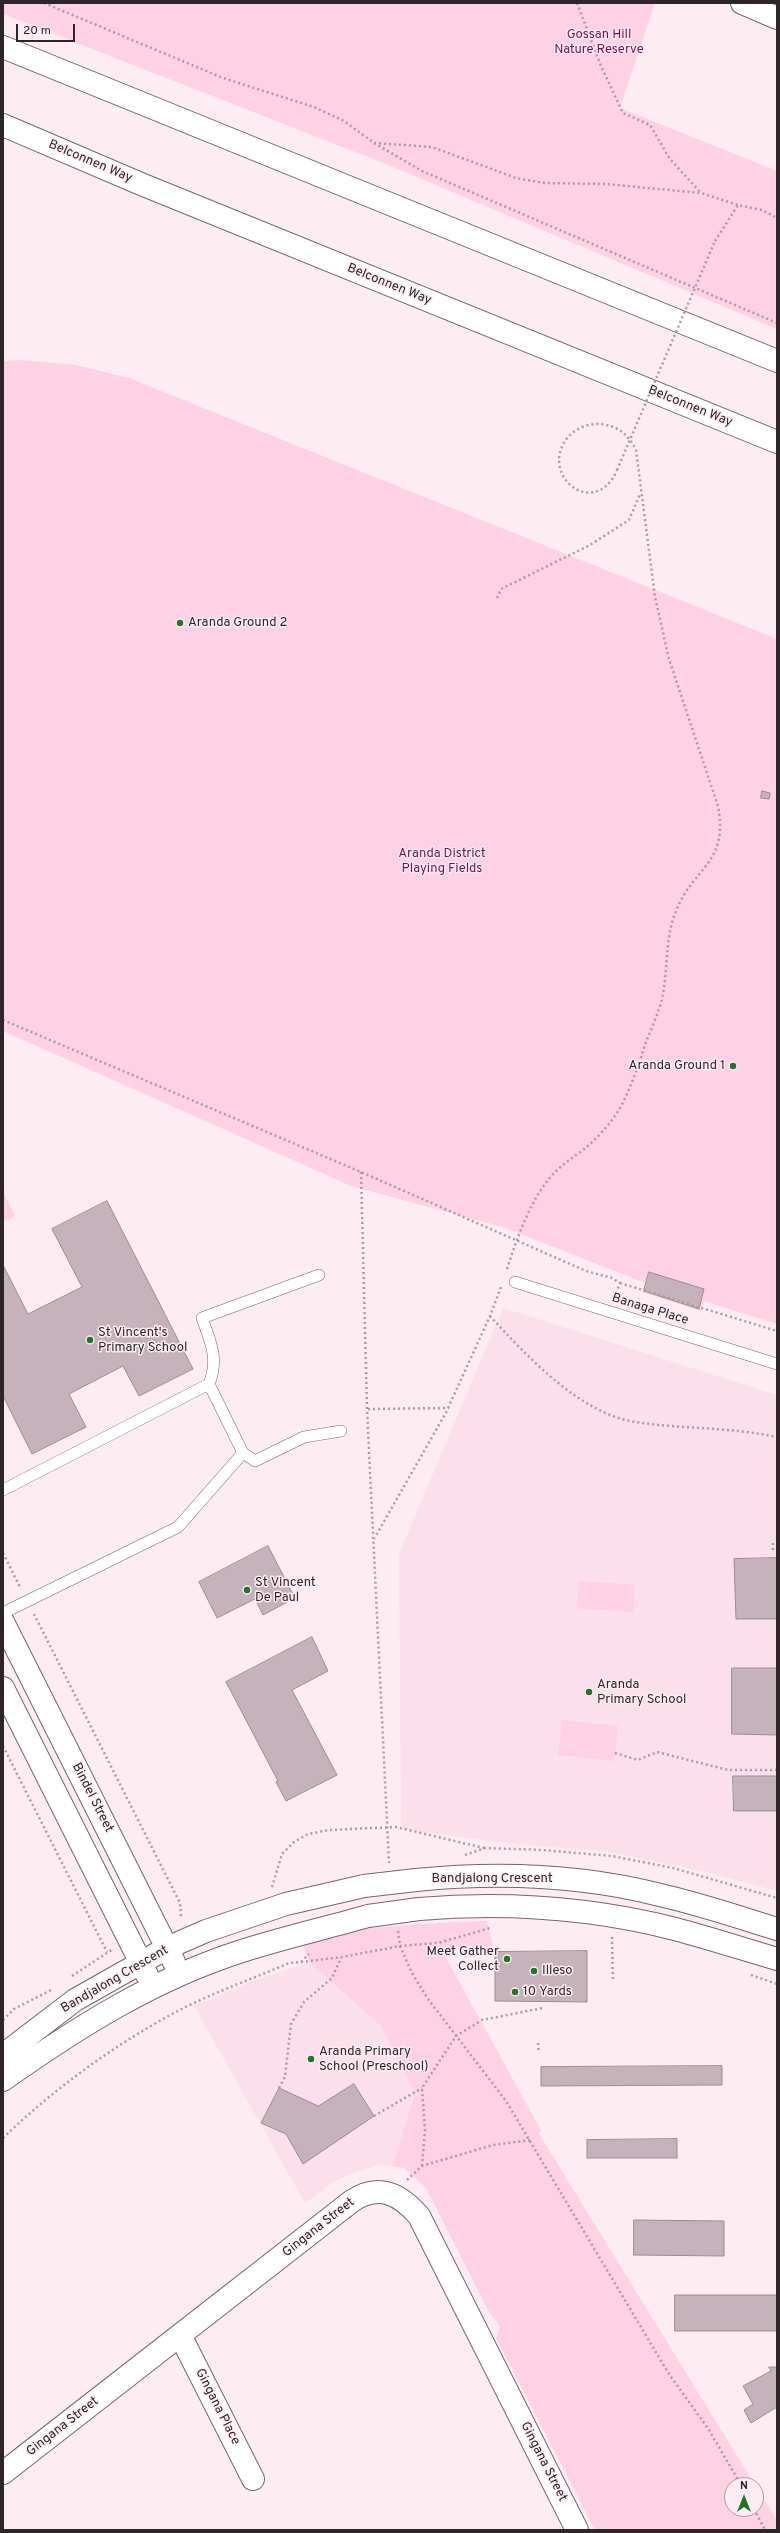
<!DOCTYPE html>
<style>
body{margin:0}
#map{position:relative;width:780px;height:2533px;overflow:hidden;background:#fdedf3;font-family:Overpass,sans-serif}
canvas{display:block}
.frame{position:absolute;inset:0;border:4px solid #2d2528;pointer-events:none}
.north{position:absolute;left:724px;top:2477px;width:40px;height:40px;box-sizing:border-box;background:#fdedf3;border:1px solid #aa9da2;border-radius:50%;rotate:0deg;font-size:11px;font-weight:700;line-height:16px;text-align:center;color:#2d2528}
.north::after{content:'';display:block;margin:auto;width:14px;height:18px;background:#1f7826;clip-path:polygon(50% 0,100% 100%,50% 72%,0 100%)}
.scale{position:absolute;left:16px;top:24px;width:59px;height:18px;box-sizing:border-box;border:2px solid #2d2528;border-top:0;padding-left:5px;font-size:12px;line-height:14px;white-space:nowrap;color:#2d2528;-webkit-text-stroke:3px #fdedf3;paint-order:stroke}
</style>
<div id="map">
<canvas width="780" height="2533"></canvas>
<div class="frame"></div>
<div class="north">N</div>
<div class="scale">20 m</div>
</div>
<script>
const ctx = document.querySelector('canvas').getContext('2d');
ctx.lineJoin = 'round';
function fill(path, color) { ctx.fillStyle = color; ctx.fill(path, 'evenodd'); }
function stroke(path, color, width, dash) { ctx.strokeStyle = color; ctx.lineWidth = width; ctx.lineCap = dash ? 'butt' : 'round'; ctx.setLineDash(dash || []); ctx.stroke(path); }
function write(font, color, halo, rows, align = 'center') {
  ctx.font = font + ' Overpass,sans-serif'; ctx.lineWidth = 3; ctx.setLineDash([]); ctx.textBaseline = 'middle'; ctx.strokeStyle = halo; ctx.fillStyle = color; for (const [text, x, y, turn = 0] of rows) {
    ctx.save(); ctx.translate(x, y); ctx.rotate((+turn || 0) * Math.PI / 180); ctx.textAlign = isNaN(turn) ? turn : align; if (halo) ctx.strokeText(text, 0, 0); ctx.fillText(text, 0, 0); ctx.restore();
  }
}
const built = new Path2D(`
 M503,1308L777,1395V1891L706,1872L609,1852L504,1843L401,1829L399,1554Z
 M309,1962L381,2026L415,2093L393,2166L379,2165L349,2175L335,2181L305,2203L194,2006L251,1982Z`);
const green = new Path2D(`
 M3,3H655L620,108L777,171V329L386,164L3,14Z
 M21,360L76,365L129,378L777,639V1324L704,1301L701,1311L642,1292L645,1283L503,1227L351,1186L3,1031V361Z
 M3,1191L15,1216L3,1222Z
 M579,1581L635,1585L633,1612L577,1608Z
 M562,1720L618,1726L614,1761L558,1755Z
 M487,1921L493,1946L440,1947L542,2132H538L755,2485H732V2509H756V2486L777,2520V2530H595L496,2338L500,2327L488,2310L426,2188L404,2168L393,2166L415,2093L381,2026L309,1962L301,1940C361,1926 425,1923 487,1921Z`);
const building = new Path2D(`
 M762,791L770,793L769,799L761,798Z
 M107,1201L193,1369L139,1396L123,1366L69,1394L86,1427L32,1454L3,1396V1265L28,1314L82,1287L52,1229Z
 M649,1272L704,1289L699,1309L644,1291Z
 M268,1546L295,1598L263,1615L255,1599L217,1618L199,1582Z
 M777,1558V1619H736L734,1559Z
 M312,1637L328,1671L292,1690L337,1775L286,1801L276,1782L278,1781L226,1682Z
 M732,1668H777V1735L732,1734Z
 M733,1776H777V1811H734Z
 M587,1951V2002L495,2001V1952Z
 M722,2066V2085L541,2086V2067Z
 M354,2084L374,2116L303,2164L286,2134L261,2123L279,2088L318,2106Z
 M677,2139V2158H587V2140Z
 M634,2220L724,2221V2256L634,2255Z
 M675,2295H777V2331H675Z
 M769,2367H777V2407L751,2423L744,2410L753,2404L743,2386L771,2371Z`);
const path = new Path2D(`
 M44,3L223,78L314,107L344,121L374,143L422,171L777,323
 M577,3L601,66L623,113L650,125L670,159L701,193
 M374,143L432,147L516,178L544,183L606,184L701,193L738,205
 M715,241L738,205L762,210L777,218
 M497,598L501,589L590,545L629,520L640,494
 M3,1020L361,1172L586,1271L612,1278L620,1283L614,1298
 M361,1172L367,1409L389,1863
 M507,1269C516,1241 530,1201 549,1179C558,1167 571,1159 583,1150C601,1135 617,1117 626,1096C634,1079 640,1060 646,1042C652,1027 660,1010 663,994C668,967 665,937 676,911C693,867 729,864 718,806L669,659L655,597L636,450C629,435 618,426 601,424C589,423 576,428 568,437C537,475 595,521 617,470
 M620,1283L777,1331
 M490,1316C527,1356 579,1413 635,1422C682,1429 730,1427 777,1437
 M368,1409L448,1408L490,1316L501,1287
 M374,1539L448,1409
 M773,1543V1551
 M3,1553L21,1589
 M34,1614L180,1903L181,1919
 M3,1746L107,1952
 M615,1753L638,1760L657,1752L728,1770H777
 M465,1855L485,1848L542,1850L612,1856L673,1868L777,1898
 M272,1887L282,1854L294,1842L308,1834L329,1830L396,1827L484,1848
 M398,1931L400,1946L412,1973L428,1999L506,2101L669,2374L709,2430L741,2485
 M612,1937L613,1982
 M301,1962L342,1957L400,1946L438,1943L490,1928
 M751,1975L777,1984
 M72,1976L113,1949
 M3,2020L14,2009L51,1990
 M538,2043L539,2053
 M279,2088L285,2077L291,2024L304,2002L332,1978L341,1958
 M374,2116L422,2088
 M3,2138C54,2089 110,2048 172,2014C209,1994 250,1980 289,1963L301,1962L309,1954
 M422,2166L425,2130L422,2088L456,2036L482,2020L543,2008
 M407,2180L422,2166L493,2145L531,2140
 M754,2509L765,2530`);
const lane = new Path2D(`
 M515,1282L777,1364
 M209,1384C219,1359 211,1343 202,1318L319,1275
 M243,1453L255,1461L304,1437L341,1431
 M3,1490L209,1384L243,1453L178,1527L3,1613`);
const street = new Path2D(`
 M742,3L777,18
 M180,2335L253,2479
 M3,2473L352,2201C379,2183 400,2194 419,2216L577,2530`);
const secondary = new Path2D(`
 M3,1622L174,1962
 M3,1688L147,1975
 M416,1880C497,1872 581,1875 660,1895C700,1904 738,1917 777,1929
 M419,1909C504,1902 592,1908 675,1929C709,1938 743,1949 777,1959
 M3,2055L75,2000L167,1948L206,1931L286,1904L364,1886
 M3,2080C78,2027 154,1979 242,1951C283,1938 326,1928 368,1916`);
const primary = new Path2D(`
 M3,47L777,361
 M3,125L141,184L777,442`);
const pathBridge = new Path2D(`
 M617,470L715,241`);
const secondaryBridge = new Path2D(`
 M364,1886L416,1880
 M368,1916L419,1909`);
const markers = [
 [180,623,4,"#1f7826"],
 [733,1066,4,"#1f7826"],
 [90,1340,4,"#1f7826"],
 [247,1590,4,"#1f7826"],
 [589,1692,4,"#1f7826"],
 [507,1959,4,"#1f7826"],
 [534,1971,4,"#1f7826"],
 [515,1992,4,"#1f7826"],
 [311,2059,4,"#1f7826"]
];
const parkNames = [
 ["Gossan Hill",599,35],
 ["Nature Reserve",599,50],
 ["Aranda District",442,854],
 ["Playing Fields",442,869]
];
const streetNames = [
 ["Belconnen Way",90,162,23],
 ["Belconnen Way",389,285,22],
 ["Belconnen Way",690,407,22],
 ["Banaga Place",650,1310,17],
 ["Bindel Street",92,1798,63],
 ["Bandjalong Crescent",492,1879],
 ["Bandjalong Crescent",115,1980,-30],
 ["Gingana Street",319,2228,-38],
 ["Gingana Place",217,2407,63],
 ["Gingana Street",63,2427,-38],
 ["Gingana Street",543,2462,63]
];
const poiNames = [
 ["Aranda Ground 2",188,623],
 ["Aranda Ground 1",725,1066,"right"],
 ["St Vincent's",98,1333],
 ["Primary School",98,1348],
 ["St Vincent",255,1583],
 ["De Paul",255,1598],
 ["Aranda",597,1685],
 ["Primary School",597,1700],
 ["Meet Gather",499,1952,"right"],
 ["Collect",499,1967,"right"],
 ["Illeso",542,1971],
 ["10 Yards",523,1992],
 ["Aranda Primary",319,2052],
 ["School (Preschool)",319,2067]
];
fill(built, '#fbdfeb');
fill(green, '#fed1e4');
fill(building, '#c6b2ba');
stroke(building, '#9e8b93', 1);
stroke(lane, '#77656d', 12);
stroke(street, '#77656d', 24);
stroke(secondary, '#77656d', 24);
stroke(primary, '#77656d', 24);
stroke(path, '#a99ca1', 2.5, [2, 3]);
stroke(lane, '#fff', 11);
stroke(street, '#fff', 22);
stroke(secondary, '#fff', 22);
stroke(primary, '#fff', 22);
stroke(secondaryBridge, '#77656d', 24, []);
stroke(pathBridge, '#a99ca1', 2.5, [2, 3]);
stroke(secondaryBridge, '#fff', 22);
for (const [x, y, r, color] of markers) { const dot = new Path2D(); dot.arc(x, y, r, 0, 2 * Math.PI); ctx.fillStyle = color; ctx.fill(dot); stroke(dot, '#fdedf3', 1.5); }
write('13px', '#7d0a51', '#fdedf3', parkNames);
write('13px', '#2d2528', '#fdedf3', streetNames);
write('13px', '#2d2528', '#fdedf3', poiNames, 'left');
</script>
